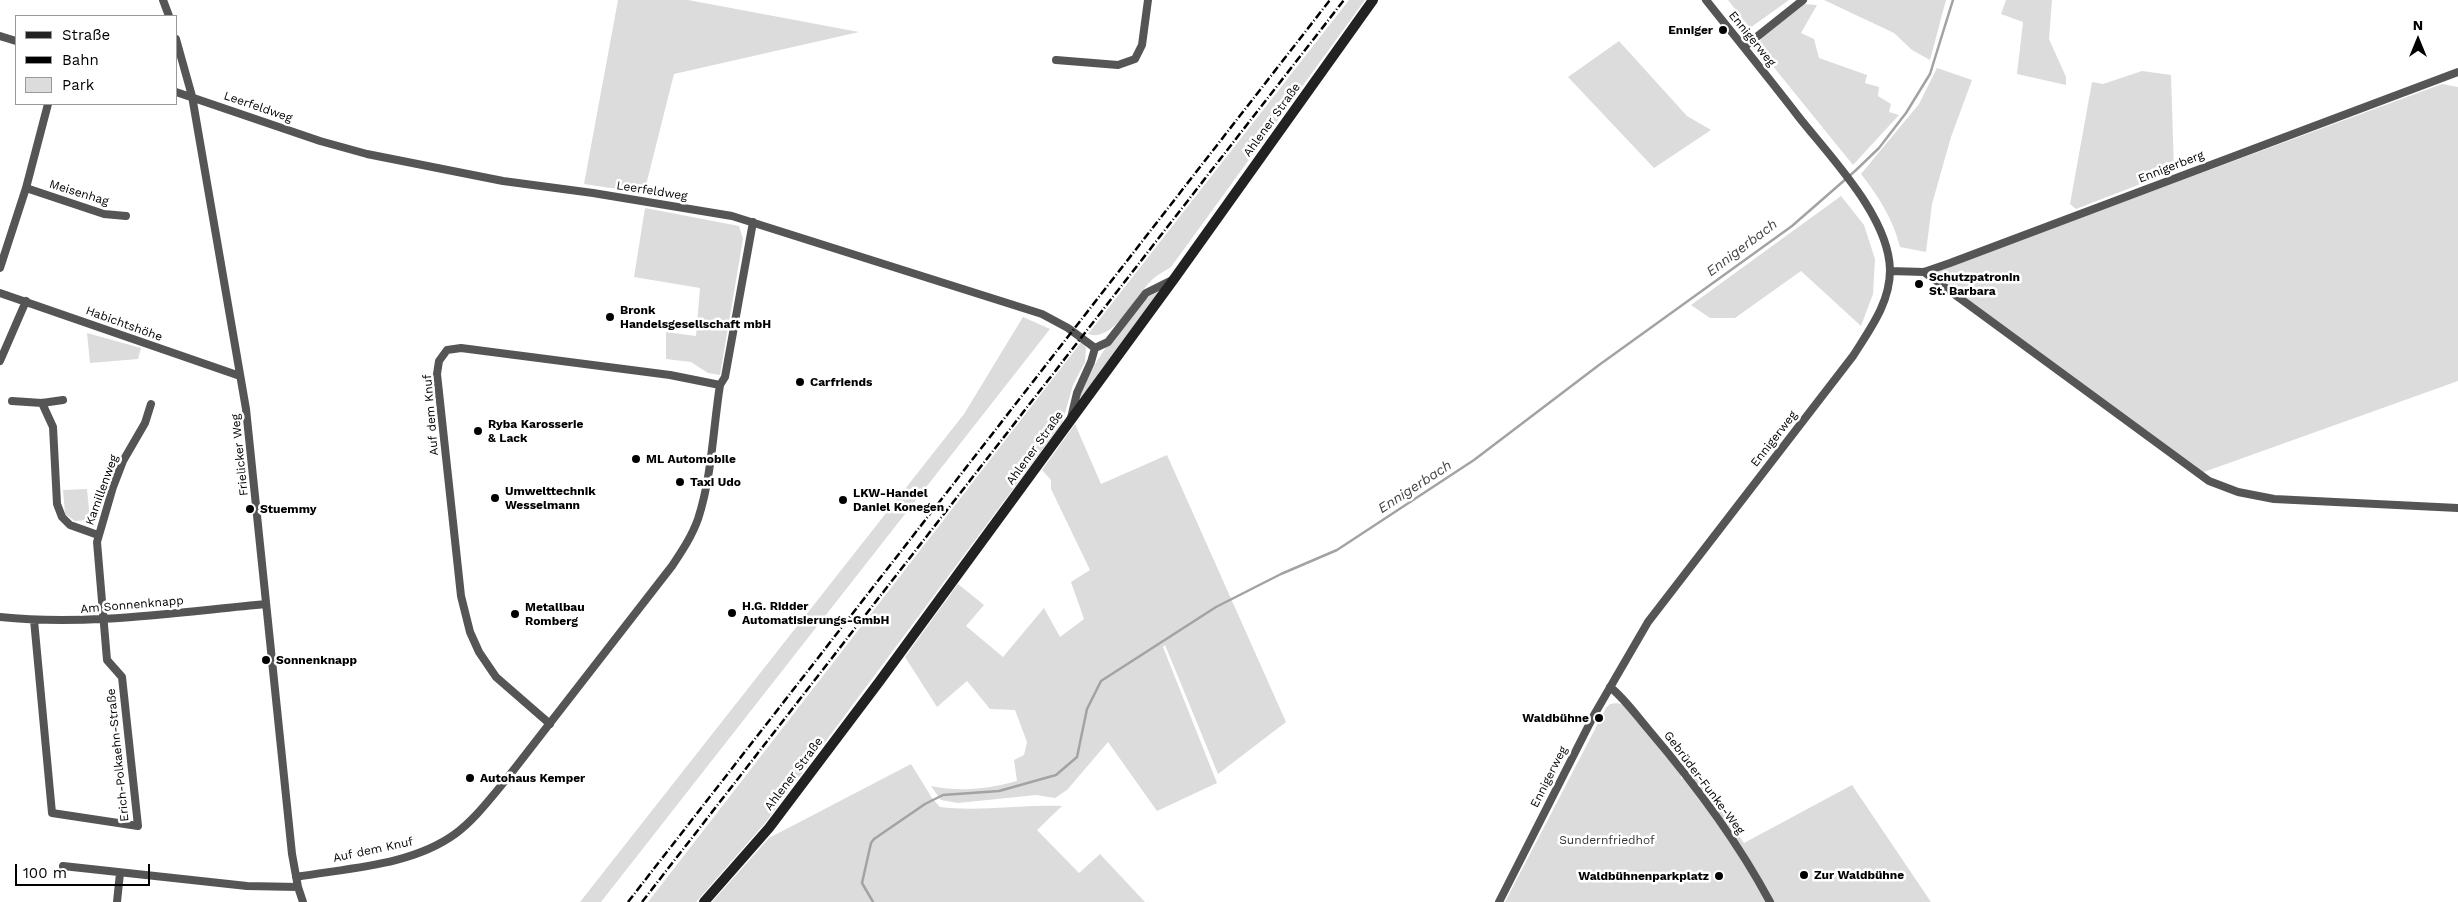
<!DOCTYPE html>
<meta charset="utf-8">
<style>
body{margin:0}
#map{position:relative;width:2458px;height:902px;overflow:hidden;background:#fff;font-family:"Work Sans",sans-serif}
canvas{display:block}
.legend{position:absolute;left:15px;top:15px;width:162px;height:90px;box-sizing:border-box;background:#fff;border:1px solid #999;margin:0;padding:6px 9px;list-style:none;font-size:15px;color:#000}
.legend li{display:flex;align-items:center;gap:10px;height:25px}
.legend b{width:25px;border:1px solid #999}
.north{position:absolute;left:2393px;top:15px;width:50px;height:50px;-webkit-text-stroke:4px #fff;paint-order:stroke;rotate:0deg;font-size:14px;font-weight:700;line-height:20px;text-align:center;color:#000}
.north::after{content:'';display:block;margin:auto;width:18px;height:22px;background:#000;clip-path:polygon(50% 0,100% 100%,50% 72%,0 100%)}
.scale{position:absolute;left:15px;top:864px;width:135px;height:22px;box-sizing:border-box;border:2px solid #000;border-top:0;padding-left:6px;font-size:15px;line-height:18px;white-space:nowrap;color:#000;-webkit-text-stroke:4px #fff;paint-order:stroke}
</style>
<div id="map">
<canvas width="2458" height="902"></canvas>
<ul class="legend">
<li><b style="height:6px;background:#222"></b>Straße</li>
<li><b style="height:6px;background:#000"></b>Bahn</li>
<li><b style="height:14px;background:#dcdcdc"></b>Park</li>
</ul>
<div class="north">N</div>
<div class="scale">100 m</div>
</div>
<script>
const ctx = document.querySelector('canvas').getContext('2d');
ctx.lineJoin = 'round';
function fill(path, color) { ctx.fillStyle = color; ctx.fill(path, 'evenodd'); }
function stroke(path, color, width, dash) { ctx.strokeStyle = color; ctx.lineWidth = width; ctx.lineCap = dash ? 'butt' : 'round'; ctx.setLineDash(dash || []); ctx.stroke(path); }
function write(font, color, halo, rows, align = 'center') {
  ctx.font = font + ' "Work Sans",sans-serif'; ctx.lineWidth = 5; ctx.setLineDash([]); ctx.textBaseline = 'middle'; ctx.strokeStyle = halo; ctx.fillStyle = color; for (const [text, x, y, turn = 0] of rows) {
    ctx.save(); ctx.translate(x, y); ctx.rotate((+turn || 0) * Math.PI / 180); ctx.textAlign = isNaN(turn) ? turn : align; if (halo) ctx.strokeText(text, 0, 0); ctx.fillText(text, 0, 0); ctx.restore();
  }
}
const green = new Path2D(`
 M618,0H688L859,32L674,74L644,193L584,184Z
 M1349,0H1365L1171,267C1164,272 1156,275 1151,281C1135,296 1114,343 1088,334Z
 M1728,0H1789L1750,28Z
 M1824,0H1946L1930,60L1912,50L1894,33Z
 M2006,0H2052L2049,39L2066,77V85L2017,74L2023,22L2001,14Z
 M1804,4L1817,5L1801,33L1814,39L1819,58L1867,75L1865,83L1879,87L1878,96L1891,104L1889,112L1899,115L1853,165L1759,49L1761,38Z
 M1619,41L1687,116L1711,130L1654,168L1568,77Z
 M1937,68L1972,80L1951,137L1932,204L1926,252L1900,247C1893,219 1879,197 1861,174L1919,104Z
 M2142,71L2171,75L2174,171L2076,209L2070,204L2092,82L2103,84Z
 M2442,84L2458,87V381L2201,473L1939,279L1937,275L1939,270Z
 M1841,196L1864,225L1875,259L1873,294L1861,326L1801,271L1735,318H1710L1691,305Z
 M645,208L739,226L743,239L720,375L708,373L691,362L666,359V332L696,336L700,288L634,277Z
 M1161,289L1082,398L1079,396C1090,367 1134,301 1161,289Z
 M1023,317L1050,329L601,902H580L964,414Z
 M87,333L141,348L138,359L90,363Z
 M1082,341L1086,348L1085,362L1073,385L1062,423L765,823L696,902H648Z
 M1075,424L1101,484L1167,455L1286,722L1218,774L1165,645L1163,647L1217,783L1157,811L1108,742L1067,790L1055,798L1036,795L958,803L941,800L931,786C961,792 988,789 1017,781L1014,760L1024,755L1027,742L1015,710L990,709L967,681L937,707L905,657L958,584L984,605L966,626L1003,657L1044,608L1060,637L1084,619L1071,582L1090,570L1051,489V480L1042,470Z
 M87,489L90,520L75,521L65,514L63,490Z
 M1617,703L1623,705L1681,773V779L1692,773L1715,801L1744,843L1852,785L1931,902H1505L1606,708L1610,704Z
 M911,764L932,798L940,807C980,812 1021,804 1062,806L1037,830L1079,873L1100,854L1145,902H712L769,838Z`);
const stream = new Path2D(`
 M873,902L862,883L871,843L874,839L925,804L943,795L999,791L1056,775L1077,757L1087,709L1101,681L1216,607L1281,574L1337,550L1474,460L1599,365L1792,226L1855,171L1879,148L1906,113L1930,74L1953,0`);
const minor = new Path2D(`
 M163,0L169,16
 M0,36L16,41
 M176,39L192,96L246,409L292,854L298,887L303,902
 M1744,47L1803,0
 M1056,60L1118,65L1135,59L1142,45L1148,0
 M176,92L320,141L367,154L503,181L593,193L732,216L1042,314L1068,328L1095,348
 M26,188L104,214L126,216
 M0,268L26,188L48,104
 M1890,271L1924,272L1950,263L2458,72
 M1924,272L2209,481L2238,492L2274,499L2458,508
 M0,293L240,376
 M1095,348L1108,342L1146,293L1174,279
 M0,361L26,301
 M12,401L42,403L63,400
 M42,403L53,427L57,504L62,517L70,525L98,535
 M1071,418L1077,393L1091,362L1095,348
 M0,617C89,626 178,612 266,604
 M34,620L52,813L138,826L122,677L107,660L97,542L113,487L123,461L145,423L151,404
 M1610,687C1624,698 1636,715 1648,729C1694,783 1737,840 1770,902
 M550,724L496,677L479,652L470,632L461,596L437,374L439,361L447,350L461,348L670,375L720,385
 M63,866L247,886L298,887
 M296,877C347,868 411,866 455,834C474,820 489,800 505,781L672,566C682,551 692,536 698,519C712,476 713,429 720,385L725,377L753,222
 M117,902L120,873
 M1499,902L1594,715L1648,622L1853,356C1870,329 1890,303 1890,270C1889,216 1830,157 1798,116C1768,77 1737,39 1706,0`);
const secondary = new Path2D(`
 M704,902L769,828L879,682L1174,279L1373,0`);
const rail = new Path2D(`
 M628,902L1330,0
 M642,902L1344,0`);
const markers = [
 [1723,30,5,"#000"],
 [1919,284,5,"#000"],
 [610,317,5,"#000"],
 [800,382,5,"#000"],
 [478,431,5,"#000"],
 [636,459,5,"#000"],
 [680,482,5,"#000"],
 [495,498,5,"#000"],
 [843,500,5,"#000"],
 [250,509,5,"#000"],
 [732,613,5,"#000"],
 [515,614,5,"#000"],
 [266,660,5,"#000"],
 [1599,718,5,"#000"],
 [470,778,5,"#000"],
 [1804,875,5,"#000"],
 [1719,876,5,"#000"]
];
const poiNames = [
 ["Enniger",1713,30,"right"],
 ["Schutzpatronin",1929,277],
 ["St. Barbara",1929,291],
 ["Bronk",620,310],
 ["Handelsgesellschaft mbH",620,324],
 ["Carfriends",810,382],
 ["Ryba Karosserie",488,424],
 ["& Lack",488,438],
 ["ML Automobile",646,459],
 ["Taxi Udo",690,482],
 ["Umwelttechnik",505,491],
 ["Wesselmann",505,505],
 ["LKW-Handel",853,493],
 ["Daniel Konegen",853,507],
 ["Stuemmy",260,509],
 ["H.G. Ridder",742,606],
 ["Automatisierungs-GmbH",742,620],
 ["Metallbau",525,607],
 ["Romberg",525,621],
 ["Sonnenknapp",276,660],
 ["Waldbühne",1589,718,"right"],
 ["Autohaus Kemper",480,778],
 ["Zur Waldbühne",1814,875],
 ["Waldbühnenparkplatz",1709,876,"right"]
];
const streetNames = [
 ["Ennigerweg",1752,39,51],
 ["Leerfeldweg",258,107,19],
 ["Ahlener Straße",1272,120,-54],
 ["Ennigerberg",2171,167,-21],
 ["Leerfeldweg",652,191,9],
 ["Meisenhag",79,193,17],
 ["Habichtshöhe",124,324,20],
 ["Auf dem Knuf",431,415,-95],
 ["Ennigerweg",1774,439,-52],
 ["Ahlener Straße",1035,448,-54],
 ["Frielicker Weg",240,455,-96],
 ["Kamillenweg",102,490,-70],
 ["Am Sonnenknapp",132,605,-5],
 ["Erich-Polkaehn-Straße",118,755,-96],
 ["Ahlener Straße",794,774,-53],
 ["Ennigerweg",1549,777,-63],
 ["Gebrüder-Funke-Weg",1704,783,53],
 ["Auf dem Knuf",373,850,-12]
];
const parkNames = [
 ["Sundernfriedhof",1607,840]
];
const waterNames = [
 ["Ennigerbach",1742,248,-37],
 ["Ennigerbach",1415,487,-33]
];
fill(green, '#dcdcdc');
stroke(stream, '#a3a3a3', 2.5);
stroke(minor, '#555', 8);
stroke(secondary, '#222', 10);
stroke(rail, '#000', 2.5, [8, 2.5, 1, 2.5]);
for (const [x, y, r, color] of markers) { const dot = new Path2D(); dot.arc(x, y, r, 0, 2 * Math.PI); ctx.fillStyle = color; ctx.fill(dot); stroke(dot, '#fff', 2); }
write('bold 12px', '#000', '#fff', poiNames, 'left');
write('12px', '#000', '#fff', streetNames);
write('12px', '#333', '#fff', parkNames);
write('italic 14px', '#444', '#fff', waterNames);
</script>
